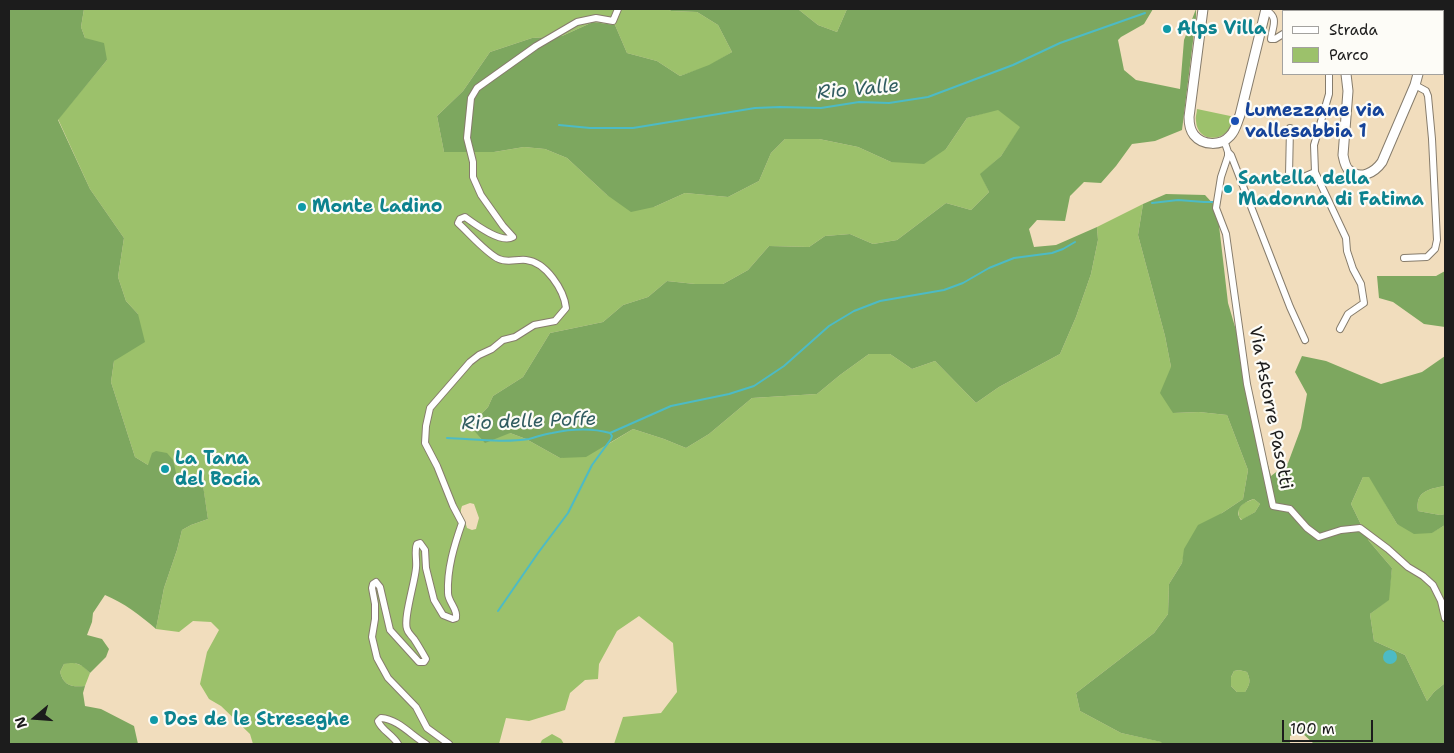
<!DOCTYPE html>
<style>
body{margin:0}
#map{position:relative;width:1454px;height:753px;overflow:hidden;background:#f1ddbd;font-family:"Shantell Sans",sans-serif}
canvas{display:block}
.frame{position:absolute;inset:0;border:10px solid #1c1c1c;pointer-events:none}
.legend{position:absolute;left:1282px;top:10px;width:162px;height:65px;box-sizing:border-box;background:#fdfcf7;border:1px solid #a3a29f;margin:0;padding:6px 9px;list-style:none;font-size:15px;color:#1c1c1c}
.legend li{display:flex;align-items:center;gap:10px;height:25px}
.legend b{width:25px;border:1px solid #a3a29f}
.north{position:absolute;left:10px;top:693px;width:50px;height:50px;-webkit-text-stroke:4px #fdfcf7;paint-order:stroke;rotate:252deg;font-size:14px;font-weight:700;line-height:20px;text-align:center;color:#1c1c1c}
.north::after{content:'';display:block;margin:auto;width:18px;height:22px;background:#1c1c1c;clip-path:polygon(50% 0,100% 100%,50% 72%,0 100%)}
.scale{position:absolute;left:1282px;top:720px;width:91px;height:22px;box-sizing:border-box;border:2px solid #1c1c1c;border-top:0;padding-left:6px;font-size:15px;line-height:18px;white-space:nowrap;color:#1c1c1c;-webkit-text-stroke:4px #fdfcf7;paint-order:stroke}
</style>
<div id="map">
<canvas width="1454" height="753"></canvas>
<div class="frame"></div>
<ul class="legend">
<li><b style="height:6px;background:#fff"></b>Strada</li>
<li><b style="height:14px;background:#9cc16b"></b>Parco</li>
</ul>
<div class="north">N</div>
<div class="scale">100 m</div>
</div>
<script>
const ctx = document.querySelector('canvas').getContext('2d');
ctx.lineJoin = 'round';
function fill(path, color) { ctx.fillStyle = color; ctx.fill(path, 'evenodd'); }
function stroke(path, color, width, dash) { ctx.strokeStyle = color; ctx.lineWidth = width; ctx.lineCap = dash ? 'butt' : 'round'; ctx.setLineDash(dash || []); ctx.stroke(path); }
function write(font, color, halo, rows, align = 'center') {
  ctx.font = font + ' "Shantell Sans",sans-serif'; ctx.lineWidth = 4.5; ctx.setLineDash([]); ctx.textBaseline = 'middle'; ctx.strokeStyle = halo; ctx.fillStyle = color; for (const [text, x, y, turn = 0] of rows) {
    ctx.save(); ctx.translate(x, y); ctx.rotate((+turn || 0) * Math.PI / 180); ctx.textAlign = isNaN(turn) ? turn : align; if (halo) ctx.strokeText(text, 0, 0); ctx.fillText(text, 0, 0); ctx.restore();
  }
}
const green = new Path2D(`
 M84,9H668L671,11L697,12L718,25L732,52L709,66L680,76L657,61L627,53L615,25L593,22L562,36L532,38L490,52L463,91L437,116L444,152H494L524,147L545,149L567,158L607,195L654,207L685,193L728,197L759,181L771,153L785,139H819L858,147L891,162L946,149L967,118L998,109L1021,127L1001,156L981,174L989,192L971,210L946,203L897,240L873,244L850,234L825,236L809,247L769,246L748,270L723,284H695L667,281L648,297L623,305L603,322L550,333L523,377L493,396L488,407L470,426L510,433L526,439L560,458L610,443L633,429L664,439L686,448L709,434L752,398L817,394L840,375L869,354H890L912,369L935,361L976,403L999,387L1060,354L1076,317L1091,274L1098,240L1097,227L1143,204L1138,235L1165,336L1171,367L1173,413L1199,412L1227,415L1248,470L1243,499L1222,513L1185,549L1182,563L1169,584L1168,614L1154,633L1076,693L1080,711L1121,733L1162,742L1163,744H614L623,717L661,713L677,692L673,643L639,616L617,631L599,664L598,679L585,680L570,693L565,710L529,721L506,718L499,744H253L250,734L221,706L209,699L200,684L207,652L219,630L211,622L193,621L179,632L156,629L164,588L177,550L182,530L191,525L208,519L203,486L193,474L170,485L148,465L135,457L111,382L114,361L138,314L126,301L118,277L124,238L90,189L58,119L107,60L85,38L81,27ZM470,503L474,504L479,518L476,529L472,530L467,528C465,519 458,515 462,506Z
 M777,9H847L837,32L818,25L798,9L778,10Z
 M1197,109L1235,117C1233,122 1232,128 1228,131C1216,143 1197,139 1196,121C1195,117 1197,113 1197,109Z
 M1363,477H1370L1397,524L1431,533L1445,525V683L1434,692L1427,701L1405,655L1374,641L1370,614L1388,600L1392,568L1369,541L1351,504Z
 M1445,486V514L1440,515L1418,511C1415,491 1429,489 1445,486Z
 M1254,499L1260,504L1255,512L1242,520L1239,517L1238,509L1244,503Z
 M72,662L83,666L90,673L85,686C71,687 64,686 60,672L64,664Z
 M1239,670L1247,672C1251,681 1250,684 1245,692H1237L1231,686V677L1234,671Z
 M552,734L561,739L564,744H540L542,740Z`);
const forest = new Path2D(`
 M9,9H84L81,27L85,38L104,43L107,60L58,120L90,189L124,238L118,277L126,301L138,314L145,342L114,361L111,382L135,457L148,465L152,453L156,451L167,453L173,460L178,481L193,474L203,485L208,519L191,525L182,530L177,550L164,588L156,629C140,615 124,603 105,595L93,613L92,622L87,635L102,639L109,649L106,657L90,673C81,664 77,661 64,664L60,672C64,686 71,687 85,686L83,693L85,706L101,709L134,726L138,744H9Z
 M668,9H798L818,25L837,32L847,9H1153L1144,24L1121,37L1118,40L1124,70L1136,80L1180,89L1184,40L1196,9V17L1182,130L1155,141L1132,144L1116,166L1101,183L1084,182L1070,196L1065,221L1037,220L1029,229L1034,247L1056,245L1097,227L1098,240L1091,274L1076,317L1060,354L999,387L976,403L935,361L912,369L890,354H869L840,375L817,394L752,398L709,434L686,448L664,439L633,429L586,457L560,458L526,439L510,433L485,443L470,426L488,407L493,396L523,377L550,333L603,322L623,305L648,297L667,281L695,284H723L748,270L769,246L809,247L825,236L850,234L873,244L897,240L946,203L971,210L989,192L980,174L1001,156L1020,127L998,110L967,118L946,149L924,164L891,162L858,147L819,139H785L771,153L759,181L728,197L685,193L654,207L631,212L607,195L567,158L545,149L524,147L494,152H444L437,116L463,91L490,52L532,38L562,36L593,22L615,25L627,53L657,61L680,76L709,65L732,52L718,25L697,12L671,11Z
 M1166,194L1205,195L1217,208L1228,303L1243,354L1256,422L1271,476L1288,463L1301,428L1307,394L1295,372L1302,356L1326,361L1381,384L1422,372L1445,356V486C1429,489 1415,491 1418,511L1440,515L1445,514V525L1432,533L1414,534L1397,524L1369,477H1363L1351,504L1369,541L1392,568L1389,600L1370,614L1374,641L1405,655L1427,701L1434,692L1445,683V744H1314L1300,731L1290,736V744H1163L1161,742L1121,733L1080,711L1076,693L1154,633L1168,614L1169,584L1182,563L1184,549L1198,525L1222,513L1243,499L1248,470L1227,415L1199,412L1173,413L1160,393L1171,367L1165,336L1138,235L1143,204ZM1254,499L1260,504L1255,512L1241,520C1233,509 1244,502 1254,499ZM1239,670L1247,672C1251,681 1250,684 1245,692H1237L1231,686V677L1234,671Z
 M1445,271V327L1424,324L1393,302L1379,298L1377,276H1436Z`);
const water = new Path2D(`
 M1383 657a7 7 0 1 1 14 0a7 7 0 1 1-14 0Z`);
const stream = new Path2D(`
 M559,125L590,128H633L755,108L780,107L821,108L859,102L889,103L928,97L1013,65L1060,43L1145,13
 M1152,203L1178,200L1204,202H1215
 M447,438C474,439 503,443 529,439C537,437 544,434 552,433C571,429 592,428 610,433L671,406L729,394L754,386L784,366L829,326L854,311L880,301L944,290L963,283L989,268L1014,258L1052,253L1063,249L1075,242
 M498,611L538,553L568,513L592,465L611,439L612,436L610,433`);
const minor = new Path2D(`
 M1265,10C1280,17 1272,27 1271,39H1275L1283,34
 M1329,74V94L1314,145L1315,172L1346,238L1347,251L1353,269L1361,284L1364,303L1348,314L1340,329
 M1290,128L1289,175L1291,178L1299,179L1315,172
 M1224,140L1228,152L1231,155L1290,307L1305,340
 M1228,152V156L1221,177L1216,208L1226,234L1247,384L1273,506L1290,509L1307,528L1319,537L1341,530L1360,528L1388,549L1408,567L1423,576L1433,585L1441,601L1445,618
 M1404,258L1427,257L1435,249L1437,240L1432,139L1428,96L1426,91L1415,85
 M398,744C393,735 381,730 378,721L381,718C398,719 412,736 426,744
 M449,744L427,728L416,707L388,678L377,658L372,637L375,619V604L372,588L373,584L376,582L380,587L390,630L419,662H424L426,659C422,652 418,645 414,639C411,635 408,633 407,629C403,619 415,582 416,568C417,560 414,551 417,544L420,543L425,550L426,568L434,600L443,615L453,619L456,618C458,609 448,602 448,593C447,569 454,546 462,523L453,506L437,466L425,443L426,426L430,408L470,362L479,355L492,349L503,340L515,337L534,325L555,321L566,308C564,290 546,262 526,260C517,259 507,263 499,259C487,254 469,233 458,223L460,219L465,217C476,225 501,244 513,237L503,226L481,195L473,177V162L467,138L471,98L477,88L536,46L577,22L596,18L613,21L618,9`);
const major = new Path2D(`
 M1203,9L1189,117C1189,123 1190,130 1194,135C1203,146 1221,146 1230,136C1236,130 1237,122 1240,115L1266,9
 M1325,9L1326,11
 M1419,9V11
 M1346,74L1348,91L1343,155C1344,160 1345,167 1349,170C1360,181 1375,172 1382,162L1415,85L1418,74`);
const markers = [
 [1167,29,5,"#0f9aa8"],
 [1235,121,5,"#1a4fb4"],
 [1228,189,5,"#0f9aa8"],
 [302,207,5,"#0f9aa8"],
 [165,469,5,"#0f9aa8"],
 [154,720,5,"#0f9aa8"]
];
const cultureNames = [
 ["Alps Villa",1177,29],
 ["Santella della",1238,179],
 ["Madonna di Fatima",1238,200],
 ["Monte Ladino",312,207],
 ["La Tana",175,459],
 ["del Bocia",175,480],
 ["Dos de le Streseghe",164,720]
];
const transitNames = [
 ["Lumezzane via",1245,111],
 ["vallesabbia 1",1245,132]
];
const streetNames = [
 ["Via Astorre Pasotti",1270,408,79]
];
const waterNames = [
 ["Rio Valle",858,90,-5],
 ["Rio delle Poffe",529,422,-2]
];
fill(green, '#9cc16b');
fill(forest, '#7da75f');
fill(water, '#4dbbc5');
stroke(stream, '#4dbbc5', 2);
stroke(minor, '#867c6c', 8);
stroke(major, '#867c6c', 11);
stroke(minor, '#fff', 6);
stroke(major, '#fff', 9);
for (const [x, y, r, color] of markers) { const dot = new Path2D(); dot.arc(x, y, r, 0, 2 * Math.PI); ctx.fillStyle = color; ctx.fill(dot); stroke(dot, '#fdfcf7', 2); }
write('bold 18px', '#0d838f', '#fdfcf7', cultureNames, 'left');
write('bold 18px', '#164399', '#fdfcf7', transitNames, 'left');
write('18px', '#1c1c1c', '#fdfcf7', streetNames);
write('italic 19px', '#305c60', '#fdfcf7', waterNames);
</script>
